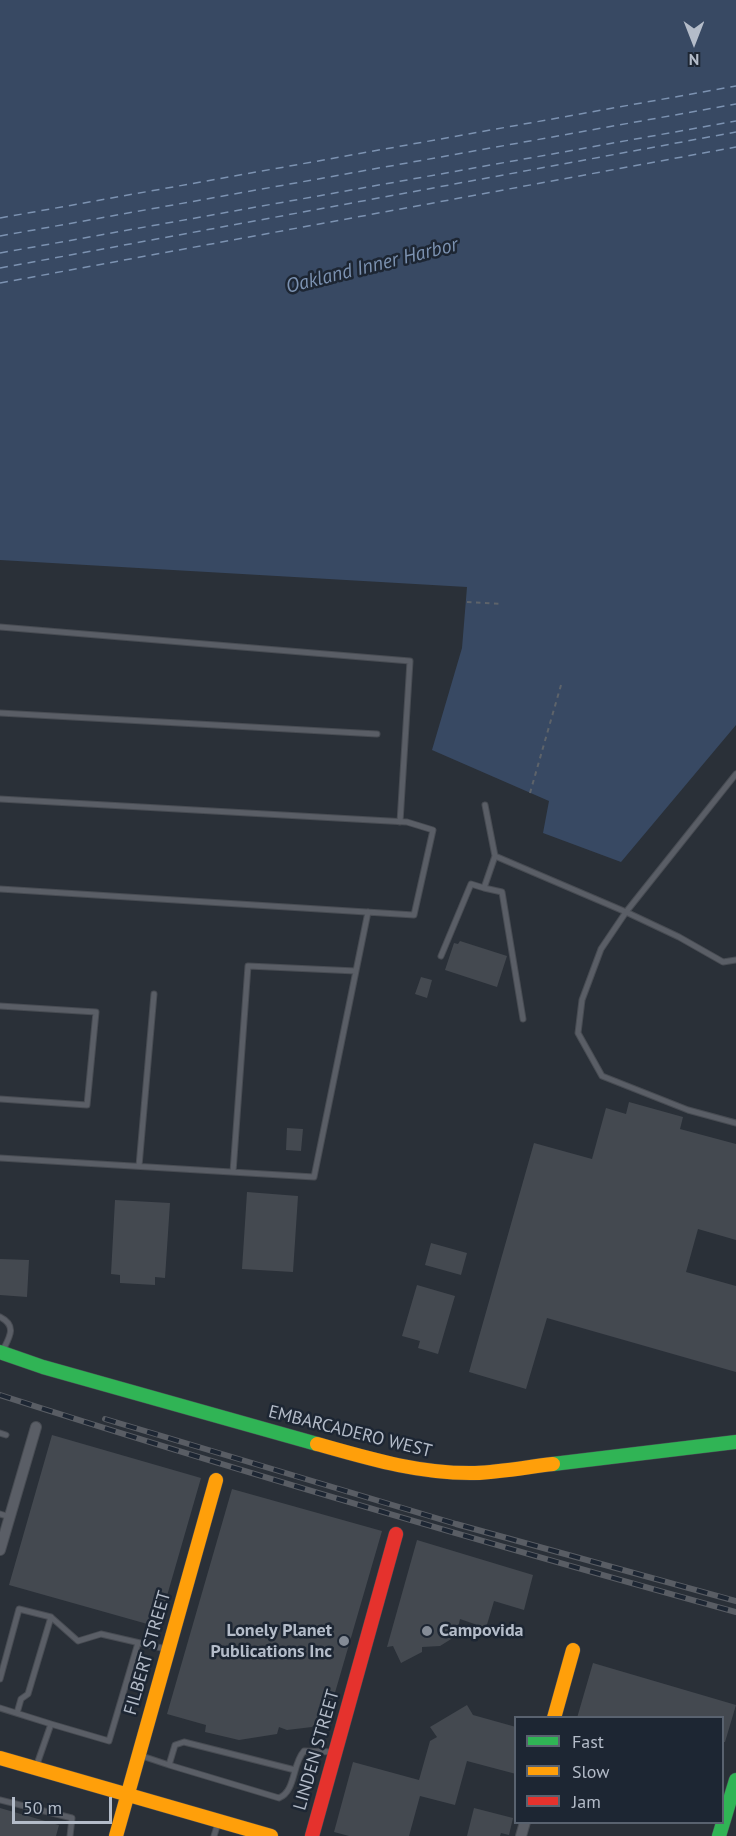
<!DOCTYPE html>
<style>
body{margin:0}
#map{position:relative;width:736px;height:1836px;overflow:hidden;background:#2a3038;font-family:"PT Sans",sans-serif}
canvas{display:block}
.legend{position:absolute;left:514px;top:1716px;width:210px;height:108px;box-sizing:border-box;background:#1d2633;border:2px solid #59626f;margin:0;padding:8px 10px;list-style:none;font-size:18px;color:#b4bcc9}
.legend li{display:flex;align-items:center;gap:12px;height:30px}
.legend b{width:30px;border:2px solid #59626f}
.north{position:absolute;left:664px;top:12px;width:60px;height:60px;-webkit-text-stroke:4px #1d2633;paint-order:stroke;rotate:180deg;font-size:16px;font-weight:700;line-height:24px;text-align:center;color:#b4bcc9}
.north::after{content:'';display:block;margin:auto;width:21px;height:27px;background:#b4bcc9;clip-path:polygon(50% 0,100% 100%,50% 72%,0 100%)}
.scale{position:absolute;left:12px;top:1797px;width:100px;height:27px;box-sizing:border-box;border:3px solid #b4bcc9;border-top:0;padding-left:8px;font-size:18px;line-height:21px;white-space:nowrap;color:#b4bcc9;-webkit-text-stroke:4px #1d2633;paint-order:stroke}
</style>
<div id="map">
<canvas width="736" height="1836"></canvas>
<ul class="legend">
<li><b style="height:8px;background:#30b455"></b>Fast</li>
<li><b style="height:8px;background:#ff9f0a"></b>Slow</li>
<li><b style="height:8px;background:#e5322d"></b>Jam</li>
</ul>
<div class="north">N</div>
<div class="scale">50 m</div>
</div>
<script>
const ctx = document.querySelector('canvas').getContext('2d');
ctx.lineJoin = 'round';
function fill(path, color) { ctx.fillStyle = color; ctx.fill(path, 'evenodd'); }
function stroke(path, color, width, dash) { ctx.strokeStyle = color; ctx.lineWidth = width; ctx.lineCap = dash ? 'butt' : 'round'; ctx.setLineDash(dash || []); ctx.stroke(path); }
function write(font, color, halo, rows, align = 'center') {
  ctx.font = font + ' "PT Sans",sans-serif'; ctx.lineWidth = 5; ctx.setLineDash([]); ctx.textBaseline = 'middle'; ctx.strokeStyle = halo; ctx.fillStyle = color; for (const [text, x, y, turn = 0] of rows) {
    ctx.save(); ctx.translate(x, y); ctx.rotate((+turn || 0) * Math.PI / 180); ctx.textAlign = isNaN(turn) ? turn : align; if (halo) ctx.strokeText(text, 0, 0); ctx.fillText(text, 0, 0); ctx.restore();
  }
}
const water = new Path2D(`
 M0,0H736V725L621,862L543,833L549,801L432,750L462,648L467,587L0,560Z`);
const ferry = new Path2D(`
 M0,218L736,86
 M0,236L736,104
 M0,253L736,121
 M0,268L736,132
 M0,283L736,147`);
const building = new Path2D(`
 M460,941L507,956L497,987L445,970L454,943L458,944Z
 M421,977L432,980L427,998L415,994Z
 M629,1102L683,1117L680,1129L736,1144V1240L698,1229L686,1272L736,1286V1372L547,1318L526,1389L469,1372L534,1143L592,1159L606,1108L626,1114Z
 M287,1128L303,1129L301,1151L286,1150Z
 M247,1192L298,1196L293,1272L242,1269Z
 M115,1200L170,1203L165,1278L155,1277V1285L120,1283V1275L111,1274Z
 M431,1243L467,1253L461,1275L425,1265Z
 M0,1259L29,1260L27,1297L0,1295Z
 M417,1285L455,1296L438,1354L418,1348L420,1341L402,1336Z
 M52,1435L201,1478L158,1627L9,1585Z
 M232,1489L382,1531L332,1703L312,1727L287,1730L279,1727L277,1734L239,1740L205,1732L206,1725L167,1714Z
 M417,1540L533,1575L524,1610L494,1601L486,1628L460,1619L456,1636L440,1646L422,1647V1652L401,1663L393,1646L387,1647Z
 M593,1663L736,1705L725,1742H723V1718H577Z
 M467,1705L473,1715L516,1727V1774L467,1761L455,1805L420,1796L409,1836H349L334,1832L353,1762L419,1780L430,1741L437,1737L430,1727Z
 M0,1808L59,1825L56,1836H0Z
 M474,1808L513,1818L509,1835L501,1833L500,1836H467Z`);
const path = new Path2D(`
 M467,602L501,604
 M530,793L561,685`);
const lane = new Path2D(`
 M0,627L410,661L400,822
 M0,713L377,734
 M0,799L407,822L433,830L414,915L0,889
 M485,805L495,856L626,912L736,774
 M495,856L484,888L502,892L523,1019
 M441,956L471,884L484,888
 M736,960L723,962L679,937L626,912L601,949L582,1000L578,1033L602,1076L688,1110L736,1123
 M0,1006L96,1012L87,1105L0,1099
 M0,1158L314,1177L368,912
 M139,1166L154,994
 M233,1172L248,966L356,971
 M0,1317C18,1326 9,1338 2,1352
 M0,1433L6,1435
 M0,1514L10,1517
 M0,1679L19,1609L51,1617L78,1641L101,1634L166,1649
 M0,1708L51,1724
 M17,1713L21,1699L28,1694L51,1617
 M142,1756L169,1765
 M36,1767L51,1724L109,1741L138,1643
 M295,1770L184,1742L175,1745L169,1765L279,1798C296,1791 292,1764 304,1751L334,1752
 M0,1800L72,1818L70,1836
 M214,1836L218,1823`);
const street = new Path2D(`
 M0,1550L36,1427
 M521,1836L525,1822`);
const fast = new Path2D(`
 M0,1352L43,1367L317,1444
 M553,1464L736,1442
 M719,1836L736,1780`);
const slow = new Path2D(`
 M317,1444C370,1459 420,1474 475,1473C501,1472 527,1467 553,1464
 M554,1718L573,1650
 M0,1758L271,1836
 M116,1836L216,1480`);
const jam = new Path2D(`
 M312,1836L396,1534`);
const rail = new Path2D(`
 M0,1395C244,1473 489,1544 736,1612
 M105,1419L456,1524L736,1601`);
const markers = [
 [427,1631,6,"#848b96"],
 [344,1641,6,"#848b96"]
];
const streetNames = [
 ["EMBARCADERO WEST",350,1432,14],
 ["FILBERT STREET",148,1653,-74],
 ["LINDEN STREET",317,1750,-74]
];
const poiNames = [
 ["Lonely Planet",332,1631],
 ["Publications Inc",332,1652],
 ["Campovida",439,1631,"left"]
];
const waterNames = [
 ["Oakland Inner Harbor",372,266,-14]
];
fill(water, '#384963');
stroke(ferry, '#7c92b1', 1.5, [8, 6]);
fill(building, '#444950');
stroke(lane, '#484c53', 7);
stroke(street, '#484c53', 12);
stroke(fast, '#484c53', 15);
stroke(slow, '#484c53', 15);
stroke(jam, '#484c53', 15);
stroke(path, '#5d636a', 2, [4.5, 4.5]);
stroke(lane, '#5a5e66', 5);
stroke(street, '#5a5e66', 10);
stroke(fast, '#30b455', 14);
stroke(slow, '#ff9f0a', 14);
stroke(jam, '#e5322d', 14);
stroke(rail, '#595d64', 6);
stroke(rail, '#1d2633', 4, [11]);
for (const [x, y, r, color] of markers) { const dot = new Path2D(); dot.arc(x, y, r, 0, 2 * Math.PI); ctx.fillStyle = color; ctx.fill(dot); stroke(dot, '#1d2633', 2); }
write('18px', '#b4bcc9', '#1d2633', streetNames);
write('bold 18px', '#b4bcc9', '#1d2633', poiNames, 'right');
write('italic 20px', '#7c92b1', '#1d2633', waterNames);
</script>
